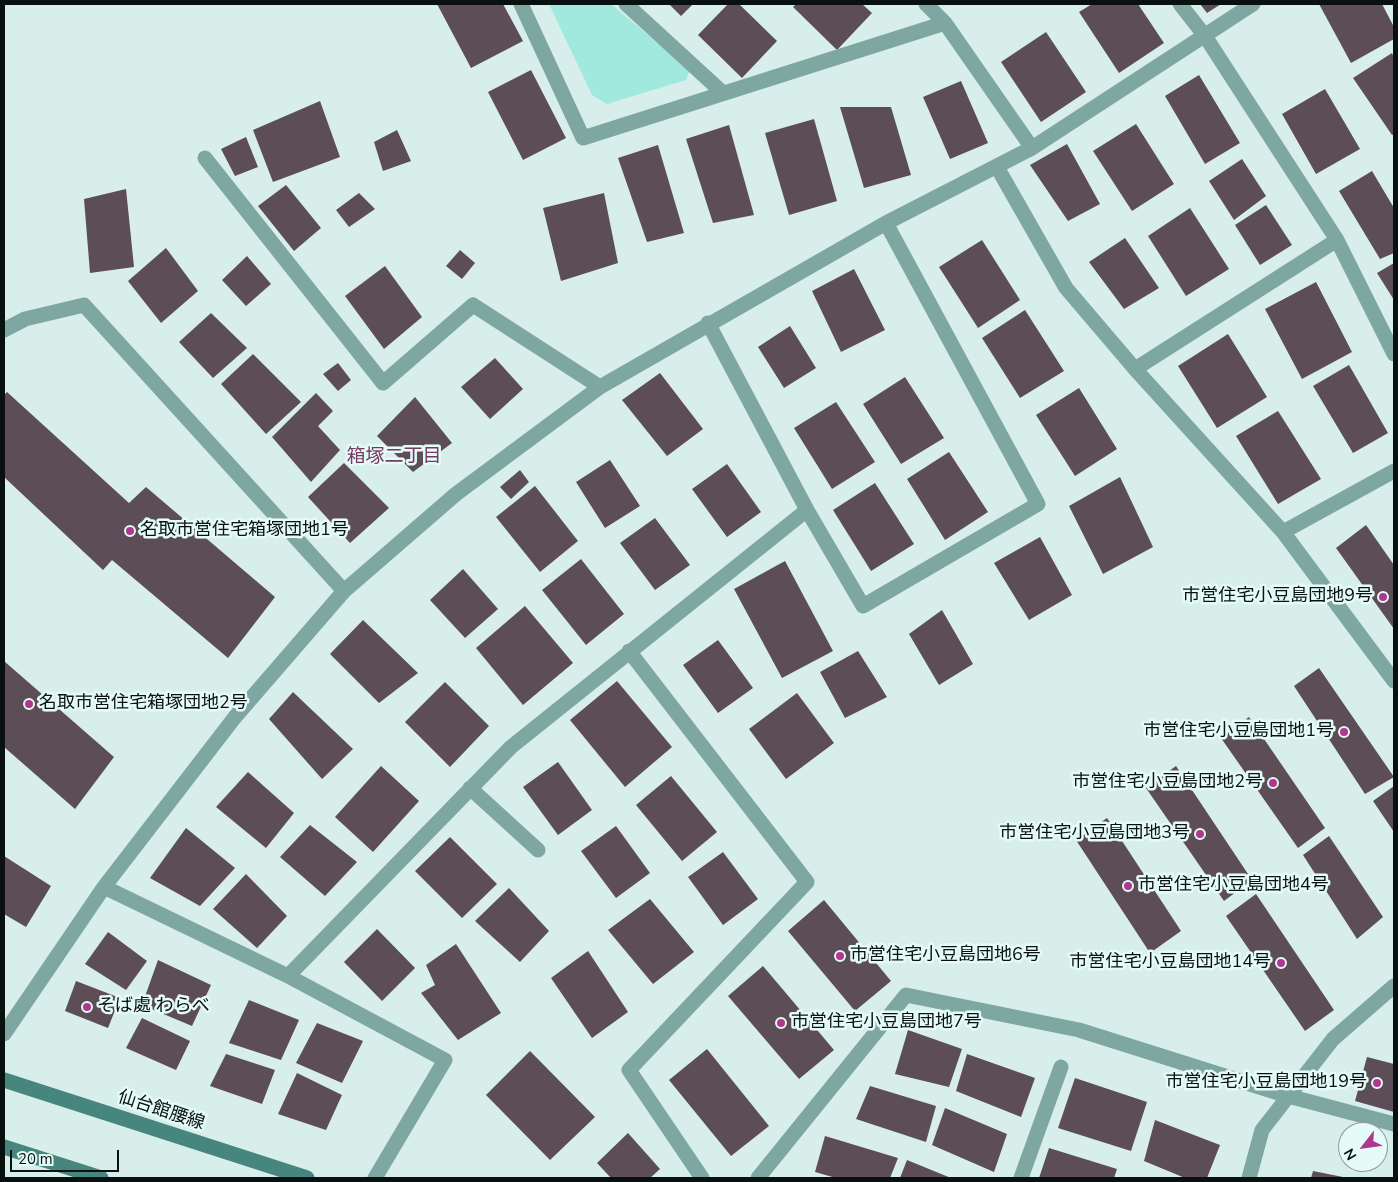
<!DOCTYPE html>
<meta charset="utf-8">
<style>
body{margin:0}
#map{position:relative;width:1398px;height:1182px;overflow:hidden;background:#d8eeea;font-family:"Nunito Sans",sans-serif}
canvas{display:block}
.frame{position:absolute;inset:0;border:5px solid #091110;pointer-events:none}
.north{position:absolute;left:1338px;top:1122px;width:50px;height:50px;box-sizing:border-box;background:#e5fbf8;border:1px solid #8d9d9b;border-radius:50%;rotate:240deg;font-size:14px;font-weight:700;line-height:20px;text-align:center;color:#091110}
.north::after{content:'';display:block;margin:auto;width:18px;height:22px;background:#af388e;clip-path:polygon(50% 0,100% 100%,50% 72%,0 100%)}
.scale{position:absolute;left:10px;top:1150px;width:109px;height:22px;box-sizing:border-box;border:2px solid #091110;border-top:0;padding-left:6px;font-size:15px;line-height:18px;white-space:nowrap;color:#091110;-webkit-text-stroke:4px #e5fbf8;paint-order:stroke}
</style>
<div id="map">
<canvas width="1398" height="1182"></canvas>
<div class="frame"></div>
<div class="north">N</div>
<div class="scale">20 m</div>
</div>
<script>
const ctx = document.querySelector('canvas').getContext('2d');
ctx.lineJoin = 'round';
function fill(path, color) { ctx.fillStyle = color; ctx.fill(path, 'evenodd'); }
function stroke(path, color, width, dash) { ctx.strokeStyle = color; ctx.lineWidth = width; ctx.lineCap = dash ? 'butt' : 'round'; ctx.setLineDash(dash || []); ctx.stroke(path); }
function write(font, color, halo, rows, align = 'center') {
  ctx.font = font + ' "Nunito Sans","Noto Sans JP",sans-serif'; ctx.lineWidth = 5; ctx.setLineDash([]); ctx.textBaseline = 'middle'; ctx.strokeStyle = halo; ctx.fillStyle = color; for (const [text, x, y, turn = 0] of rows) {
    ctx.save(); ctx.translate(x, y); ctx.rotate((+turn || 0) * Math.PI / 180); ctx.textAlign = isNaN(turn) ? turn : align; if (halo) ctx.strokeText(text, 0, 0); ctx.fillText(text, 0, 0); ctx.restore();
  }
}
const green = new Path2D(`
 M549,4H611L690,70L686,80L607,104L592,95Z`);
const building = new Path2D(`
 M437,4H503L523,41L471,68Z
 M669,4H693L681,16Z
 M728,4H739L777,41L742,78L698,35Z
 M796,4H862L872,13L837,50L793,7Z
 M1092,4H1138L1164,43L1119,73L1079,12Z
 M1200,4H1221L1207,13Z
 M1319,4H1382L1394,27V39L1351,63Z
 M1046,32L1086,92L1041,122L1001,62Z
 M1392,53L1394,58V134L1392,135L1353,78Z
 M531,70L566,138L523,160L488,92Z
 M1199,75L1240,143L1205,164L1165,96Z
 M961,81L988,143L950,159L923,97Z
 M1325,89L1360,149L1316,174L1282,114Z
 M320,101L340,157L273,182L253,130Z
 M840,107H891L911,175L864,188Z
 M814,119L837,201L789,215L765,133Z
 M1136,124L1174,184L1132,211L1093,151Z
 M729,125L754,215L713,223L686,139Z
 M397,130L411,161L383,171L374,142Z
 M246,137L258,167L235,176L221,149Z
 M1067,144L1100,204L1068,221L1030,165Z
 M658,145L684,233L647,242L618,158Z
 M1242,159L1266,196L1234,220L1209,181Z
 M1372,171L1394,208V253L1380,259L1339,191Z
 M286,185L321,228L294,251L258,206Z
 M126,189L134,267L90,273L84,199Z
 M359,193L375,209L349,227L336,210Z
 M604,193L618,263L561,281L543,208Z
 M1266,205L1292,245L1260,265L1235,225Z
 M1190,208L1229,269L1186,296L1148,236Z
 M1125,238L1159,288L1124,309L1089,262Z
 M982,240L1020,300L978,328L939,267Z
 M166,248L198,291L161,323L128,281Z
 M460,250L475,263L462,279L446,266Z
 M247,256L271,284L246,306L222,280Z
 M1394,263V300L1377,273Z
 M385,266L422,317L384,349L345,296Z
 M854,269L885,330L841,352L812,291Z
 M1316,282L1352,352L1302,379L1265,309Z
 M1025,310L1064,371L1020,398L982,338Z
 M211,313L247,348L213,378L179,342Z
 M790,326L816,368L784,388L758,347Z
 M1228,334L1267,397L1217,428L1178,366Z
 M253,354L301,402L266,434L221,384Z
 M495,358L523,389L490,419L461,387Z
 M338,363L351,380L338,391L323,374Z
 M1349,365L1388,433L1353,453L1313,386Z
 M660,373L703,429L667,456L622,400Z
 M905,377L944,438L901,464L863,404Z
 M1079,388L1117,449L1075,476L1036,415Z
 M7,392L129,503L146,487L275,597L228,658L112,560L103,570L4,477V395Z
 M316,393L333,411L318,426L340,450L311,482L272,437Z
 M415,397L452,443L413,472L377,436Z
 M836,402L875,462L832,489L794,428Z
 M1278,411L1321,479L1278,504L1236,436Z
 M949,452L988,512L945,540L907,479Z
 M610,460L640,506L605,528L576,482Z
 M344,463L389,508L350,543L308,497Z
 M727,464L761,512L727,537L692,489Z
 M520,470L529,482L511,499L500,487Z
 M1120,477L1153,547L1103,574L1069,506Z
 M875,483L914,544L871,571L833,510Z
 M535,486L578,541L540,572L496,517Z
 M655,518L690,565L655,590L620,543Z
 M1366,525L1394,565V629L1336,548Z
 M1040,537L1072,595L1029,620L994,563Z
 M581,559L624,614L586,645L542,590Z
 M785,561L833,651L782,678L734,589Z
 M463,569L498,609L465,638L430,600Z
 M525,606L573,663L523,705L476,648Z
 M942,610L973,664L939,685L909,634Z
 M363,620L418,673L379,703L330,654Z
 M718,640L753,688L718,713L683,665Z
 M858,651L887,697L845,718L820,672Z
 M4,661L114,757L75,809L4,747Z
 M1319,668L1394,777L1365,794L1294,686Z
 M617,681L672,747L625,787L570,720Z
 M445,682L489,726L450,767L405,722Z
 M293,692L353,749L322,779L269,719Z
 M797,693L834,743L786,779L749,729Z
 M1249,717L1325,828L1298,848L1221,738Z
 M558,762L592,810L558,835L523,787Z
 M381,766L419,801L373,852L335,817Z
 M1176,766L1252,880L1224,901L1146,788Z
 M248,772L294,813L266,848L216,807Z
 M671,776L717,832L682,861L636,805Z
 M1394,786V832L1373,801Z
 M1107,818L1181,931L1150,953L1076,840Z
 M310,825L357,862L325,896L280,857Z
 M616,826L650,873L616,898L581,851Z
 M186,828L235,868L200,906L150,878Z
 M1329,836L1383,917L1357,939L1303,855Z
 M450,837L497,884L462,918L415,871Z
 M723,852L758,899L723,925L688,877Z
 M4,856L51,886L26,927L4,914Z
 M246,874L287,916L257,948L213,909Z
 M509,888L549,931L520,962L475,921Z
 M1256,894L1334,1010L1305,1031L1226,916Z
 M650,899L694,952L653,984L608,930Z
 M824,900L891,981L855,1011L788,931Z
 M377,929L415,968L382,1001L344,962Z
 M108,932L147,961L126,990L85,964Z
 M456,944L501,1013L458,1040L421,993L435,985L426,965Z
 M588,951L628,1012L592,1038L551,978Z
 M158,960L211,985L192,1026L142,1005Z
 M763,966L834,1050L799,1079L728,996Z
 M76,981L120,998L108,1028L65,1011Z
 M249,1000L299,1020L281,1060L229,1043Z
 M142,1018L190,1041L176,1070L126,1048Z
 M317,1023L363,1041L342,1083L296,1063Z
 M908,1030L962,1049L949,1087L895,1074Z
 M707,1049L769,1126L731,1156L669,1080Z
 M530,1051L595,1117L550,1160L486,1095Z
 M226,1054L275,1070L262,1104L210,1086Z
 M967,1054L1035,1078L1021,1117L956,1091Z
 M1367,1057L1394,1064V1112L1355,1101Z
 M297,1073L342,1095L326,1130L278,1114Z
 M1075,1078L1147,1102L1131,1151L1058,1128Z
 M870,1086L936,1106L926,1142L856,1119Z
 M945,1108L1007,1134L994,1172L932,1145Z
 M1155,1120L1220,1145L1207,1178H1185L1144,1161Z
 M628,1133L660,1169L650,1178H611L597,1163Z
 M825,1136L898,1158L890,1178H836L815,1172Z
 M1049,1148L1117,1169L1114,1178H1039Z
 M907,1160L951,1178H900Z
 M1313,1171L1343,1177V1178H1311Z`);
const street = new Path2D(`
 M521,4L583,138L945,23
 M626,4L723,93
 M926,4L945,23L1032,148
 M1180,4L1205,36L1337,240L1394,354
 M205,158L383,383L473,305L600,387
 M997,167L1066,288L1135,369L1283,532L1394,681
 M708,323L807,510L863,606L1038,504L886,223
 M4,330L25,319L84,305L344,591
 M1135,369L1337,240
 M1283,532L1394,471
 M629,651L807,882L629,1070L702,1178
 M470,788L538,850
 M104,887L288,976L445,1060L375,1178
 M288,976L511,747L807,510
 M4,1034L104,887L235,717L344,591L456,494L600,387L886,223L1032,148L1253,4
 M758,1178L906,995L1079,1030L1288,1096L1394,1124
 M1021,1178L1061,1067
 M1249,1178L1262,1130L1333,1039L1394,986`);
const secondary = new Path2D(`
 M4,1080L307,1178
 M4,1147L101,1178`);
const markers = [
 [130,531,5,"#af388e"],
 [1383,597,5,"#af388e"],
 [29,704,5,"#af388e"],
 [1344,732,5,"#af388e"],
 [1273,783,5,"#af388e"],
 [1200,834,5,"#af388e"],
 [1128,886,5,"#af388e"],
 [840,956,5,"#af388e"],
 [1281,963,5,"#af388e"],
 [87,1007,5,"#af388e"],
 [781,1023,5,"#af388e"],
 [1377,1083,5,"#af388e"]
];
const poiNames = [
 ["名取市営住宅箱塚団地1号",140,531],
 ["市営住宅小豆島団地9号",1373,597,"right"],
 ["名取市営住宅箱塚団地2号",39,704],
 ["市営住宅小豆島団地1号",1334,732,"right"],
 ["市営住宅小豆島団地2号",1263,783,"right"],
 ["市営住宅小豆島団地3号",1190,834,"right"],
 ["市営住宅小豆島団地4号",1138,886],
 ["市営住宅小豆島団地6号",850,956],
 ["市営住宅小豆島団地14号",1271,963,"right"],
 ["そば處 わらべ",97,1007],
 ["市営住宅小豆島団地7号",791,1023],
 ["市営住宅小豆島団地19号",1367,1083,"right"]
];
const streetNames = [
 ["仙台館腰線",161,1111,18]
];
const neighbourhoodNames = [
 ["箱塚二丁目",394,457]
];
fill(green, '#a1e9df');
fill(building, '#5c4d56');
stroke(street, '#7fa7a1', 15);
stroke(secondary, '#47867e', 15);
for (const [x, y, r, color] of markers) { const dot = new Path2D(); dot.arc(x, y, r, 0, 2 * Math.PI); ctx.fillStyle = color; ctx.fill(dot); stroke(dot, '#e5fbf8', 2); }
write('18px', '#091110', '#e5fbf8', poiNames, 'left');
write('18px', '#091110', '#e5fbf8', streetNames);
write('19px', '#753962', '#e5fbf8', neighbourhoodNames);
</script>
